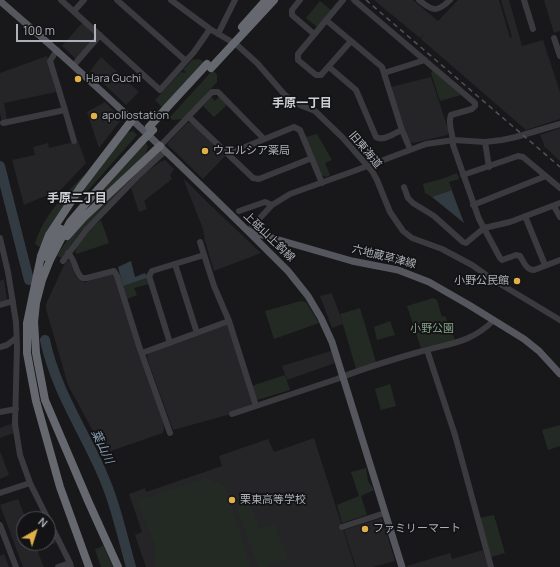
<!DOCTYPE html>
<meta charset="utf-8">
<style>
body{margin:0}
#map{position:relative;width:560px;height:567px;overflow:hidden;background:#18181a;font-family:Manrope,sans-serif}
canvas{display:block}
.north{position:absolute;left:16px;top:511px;width:40px;height:40px;box-sizing:border-box;background:#131315;border:1px solid #505257;border-radius:50%;rotate:39deg;font-size:11px;font-weight:700;line-height:16px;text-align:center;color:#acb0b9}
.north::after{content:'';display:block;margin:auto;width:14px;height:18px;background:#e1b149;clip-path:polygon(50% 0,100% 100%,50% 72%,0 100%)}
.scale{position:absolute;left:16px;top:24px;width:80px;height:18px;box-sizing:border-box;border:2px solid #acb0b9;border-top:0;padding-left:5px;font-size:12px;line-height:14px;white-space:nowrap;color:#acb0b9;-webkit-text-stroke:3px #131315;paint-order:stroke}
</style>
<div id="map">
<canvas width="560" height="567"></canvas>
<div class="north">N</div>
<div class="scale">100 m</div>
</div>
<script>
const ctx = document.querySelector('canvas').getContext('2d');
ctx.lineJoin = 'round';
function fill(path, color) { ctx.fillStyle = color; ctx.fill(path, 'evenodd'); }
function stroke(path, color, width, dash) { ctx.strokeStyle = color; ctx.lineWidth = width; ctx.lineCap = dash ? 'butt' : 'round'; ctx.setLineDash(dash || []); ctx.stroke(path); }
function write(font, color, halo, rows, align = 'center') {
  ctx.font = font + ' Manrope,"Noto Sans JP",sans-serif'; ctx.lineWidth = 3.5; ctx.setLineDash([]); ctx.textBaseline = 'middle'; ctx.strokeStyle = halo; ctx.fillStyle = color; for (const [text, x, y, turn = 0] of rows) {
    ctx.save(); ctx.translate(x, y); ctx.rotate((+turn || 0) * Math.PI / 180); ctx.textAlign = isNaN(turn) ? turn : align; if (halo) ctx.strokeText(text, 0, 0); ctx.fillText(text, 0, 0); ctx.restore();
  }
}
const built = new Path2D(`
 M374,0H413L438,21L458,0H499L510,38L512,37L501,0H509L522,46L543,40L560,92V119L526,130L421,39L424,34L420,38Z
 M544,0H560V31L554,33Z
 M83,22L96,35V37L76,59L62,46Z
 M47,56L56,92L4,103L7,120L2,121L0,113V73Z
 M101,57L139,92L126,105L90,71Z
 M431,77L449,132L447,135L414,143L409,142L391,87Z
 M105,102L119,116L120,121L99,148L87,112Z
 M187,123H192L226,155L203,179L168,145V143Z
 M560,128V161L544,146V144L540,135Z
 M78,141L86,163L57,194L45,196L24,205L12,160L35,155L33,147L48,143L49,148Z
 M165,160L174,169L170,175L172,179L144,201L147,209L139,212L131,188L145,173L160,162Z
 M183,178L206,201L261,253L214,271L205,241L203,229Z
 M66,261H70L73,265L75,275L80,281L86,282L109,274L114,276L162,412L164,428L163,433L105,453L100,444L68,385L46,309V304Z
 M4,279L7,300L0,302V281Z
 M332,293L343,324L332,328L320,296Z
 M226,323L228,325L252,403L251,405L231,414L173,430L147,358L148,354Z
 M331,351L335,363L287,380L282,366Z
 M13,423L14,433L0,438V428Z
 M314,438L355,567H146L135,535L142,532L129,494L145,488L146,492L222,466L219,456L268,439L274,452Z
 M0,451L9,475L0,479Z
 M18,499L26,519H24V543H48V524L58,542L37,550L44,567H23L0,505Z
 M382,518L395,561L373,567H356L344,530Z
 M483,550L488,567H407V566L450,553L452,559Z
 M4,554L9,567H0V556Z`);
const green = new Path2D(`
 M320,1L331,10L317,27L306,18Z
 M199,59L205,63L163,108L155,100L181,72L185,73L186,72L183,70L192,60Z
 M213,70L217,75V82L183,119L172,120L170,117Z
 M433,70L461,95L440,101L431,73Z
 M211,97L215,101L219,97L227,105L214,117L203,106Z
 M133,131L137,135L77,203L75,201L126,133Z
 M317,134L332,160L325,163L330,175L326,177L321,175L306,137Z
 M146,143L148,147L145,155L97,200L95,198Z
 M457,173L459,179L449,182L452,190L432,197L425,193L423,184L445,178Z
 M84,175L86,176L41,248L35,244C43,216 65,194 84,175Z
 M126,183L127,184L80,232L62,258L57,256C74,226 101,206 126,183Z
 M101,220L109,243L76,254C74,242 92,227 101,220Z
 M147,278L149,284L134,288L137,295L127,299L123,286Z
 M433,298L437,300L442,317L445,316L455,340L421,348L407,306Z
 M301,301L306,302L319,323L274,339L265,311Z
 M360,308L376,362L356,369L340,314Z
 M390,321L395,335L377,340L374,327Z
 M285,375L290,390L257,400L252,386Z
 M390,384L396,406L381,410L375,389Z
 M560,425V446L548,450L542,430Z
 M366,468L368,481L374,490L361,496L367,515L342,523L337,505L359,496L351,472Z
 M206,478L225,486L251,567H155L154,557L155,545L137,501Z
 M249,502L259,528L272,524L276,528L288,559L267,567H258L236,506Z
 M494,515L505,553L491,557L480,518Z
 M103,545L113,567H101L95,549L99,548Z`);
const water = new Path2D(`
 M452,190V191L464,223L432,197Z
 M131,261L135,277L145,273L147,278L123,286L118,267Z`);
const river = new Path2D(`
 M0,166L29,280
 M45,340C55,388 82,428 101,471C115,502 122,535 131,567`);
const minor = new Path2D(`
 M61,0L160,90L194,52L210,29
 M117,0L186,61
 M171,0L210,29L237,45L257,63L284,94L295,103L315,111L342,137L372,171L377,180L390,212L403,231L412,238L442,249L472,265L492,279L560,320
 M300,0L292,10V15L314,34
 M343,0L298,54V60L316,75H321L351,41
 M354,0L475,103V106L472,109L451,115C447,124 454,135 453,145L479,219L500,258L502,260L516,255L520,256C524,262 526,270 534,270L560,260
 M419,0C432,11 437,13 450,0
 M524,0L533,29
 M74,11L84,0
 M326,20L382,67L402,130L410,149
 M218,34L235,0
 M554,38L560,56
 M74,65L100,35
 M329,67L356,90L376,137C383,142 394,133 402,130
 M384,73L425,60
 M65,110L74,141
 M189,117L253,178L259,179L312,158
 M3,123L65,110L50,61L57,50
 M485,142L489,167
 M160,146L212,92H218L264,139
 M228,154L294,127L300,130L322,183
 M463,175L518,156L523,157L560,188
 M404,187L408,198L413,203L434,216L463,242L466,243L484,228L510,222L560,203
 M473,205L546,176
 M554,206L560,217
 M239,211L265,202L272,205
 M525,216L545,265
 M248,231L272,205L290,194L354,171L426,144L454,140L485,142L502,140L516,137L560,124
 M0,238L8,272L16,322L17,347L15,424L20,455L30,483L70,563L71,567
 M200,242L214,286L229,321L256,406
 M68,253C77,262 74,271 82,278H87L114,271L117,276L139,346L170,433
 M63,261L86,230L139,175L165,151
 M175,264L197,333
 M0,305L13,301
 M170,343L149,276L152,271L204,255
 M0,347L7,345L16,338
 M427,350L455,435L491,567
 M142,353L229,321
 M0,412L16,409
 M232,414L337,379C364,368 391,360 419,352C449,343 470,344 494,320
 M0,493L30,483
 M0,525L16,567
 M342,527L385,513
 M58,567L70,563`);
const major = new Path2D(`
 M0,1C100,87 195,178 288,271L308,296L321,318L332,342L402,567
 M248,231L352,261L398,270L429,282L469,305L524,339L539,351L560,374`);
const highway = new Path2D(`
 M149,127L207,64
 M67,236L84,217L160,146
 M46,257L54,239L61,229
 M89,567L60,487L36,401L27,353V323L41,256L49,235L80,188L132,120
 M118,567L89,503L45,400L36,353L34,322L36,303L42,280L50,260L70,222L93,195L142,141`);
const rail = new Path2D(`
 M366,0L560,167`);
const highwayBridge = new Path2D(`
 M242,27L266,0
 M211,68L274,0
 M142,141L153,130`);
const markers = [
 [78,79,4,"#e1b149"],
 [94,116,4,"#e1b149"],
 [205,151,4,"#e1b149"],
 [517,281,4,"#e1b149"],
 [232,500,4,"#e1b149"],
 [365,529,4,"#e1b149"]
];
const poiNames = [
 ["Hara Guchi",86,79],
 ["apollostation",102,116],
 ["ウエルシア薬局",213,151],
 ["小野公民館",509,281,"right"],
 ["栗東高等学校",240,500],
 ["ファミリーマート",373,529]
];
const streetNames = [
 ["旧東海道",365,150,50],
 ["上砥山上鈎線",269,237,44],
 ["六地蔵草津線",384,257,14]
];
const parkNames = [
 ["小野公園",432,329]
];
const neighbourhoodNames = [
 ["手原一丁目",302,104],
 ["手原二丁目",77,199]
];
const waterNames = [
 ["葉山川",102,447,65]
];
fill(built, '#252427');
fill(green, '#232a24');
fill(water, '#333b42');
stroke(river, '#333b42', 10);
stroke(minor, '#3a3a3f', 6);
stroke(major, '#56575e', 7);
stroke(highway, '#66686f', 8);
stroke(rail, '#515258', 1.5, [5, 4]);
stroke(highwayBridge, '#66686f', 8);
for (const [x, y, r, color] of markers) { const dot = new Path2D(); dot.arc(x, y, r, 0, 2 * Math.PI); ctx.fillStyle = color; ctx.fill(dot); stroke(dot, '#131315', 1.5); }
write('11px', '#acb0b9', '#131315', poiNames, 'left');
write('11px', '#acb0b9', '#131315', streetNames);
write('11px', '#85a287', '#131315', parkNames);
write('bold 12px', '#cccfd5', '#131315', neighbourhoodNames);
write('italic 12px', '#879cb0', '#131315', waterNames);
</script>
